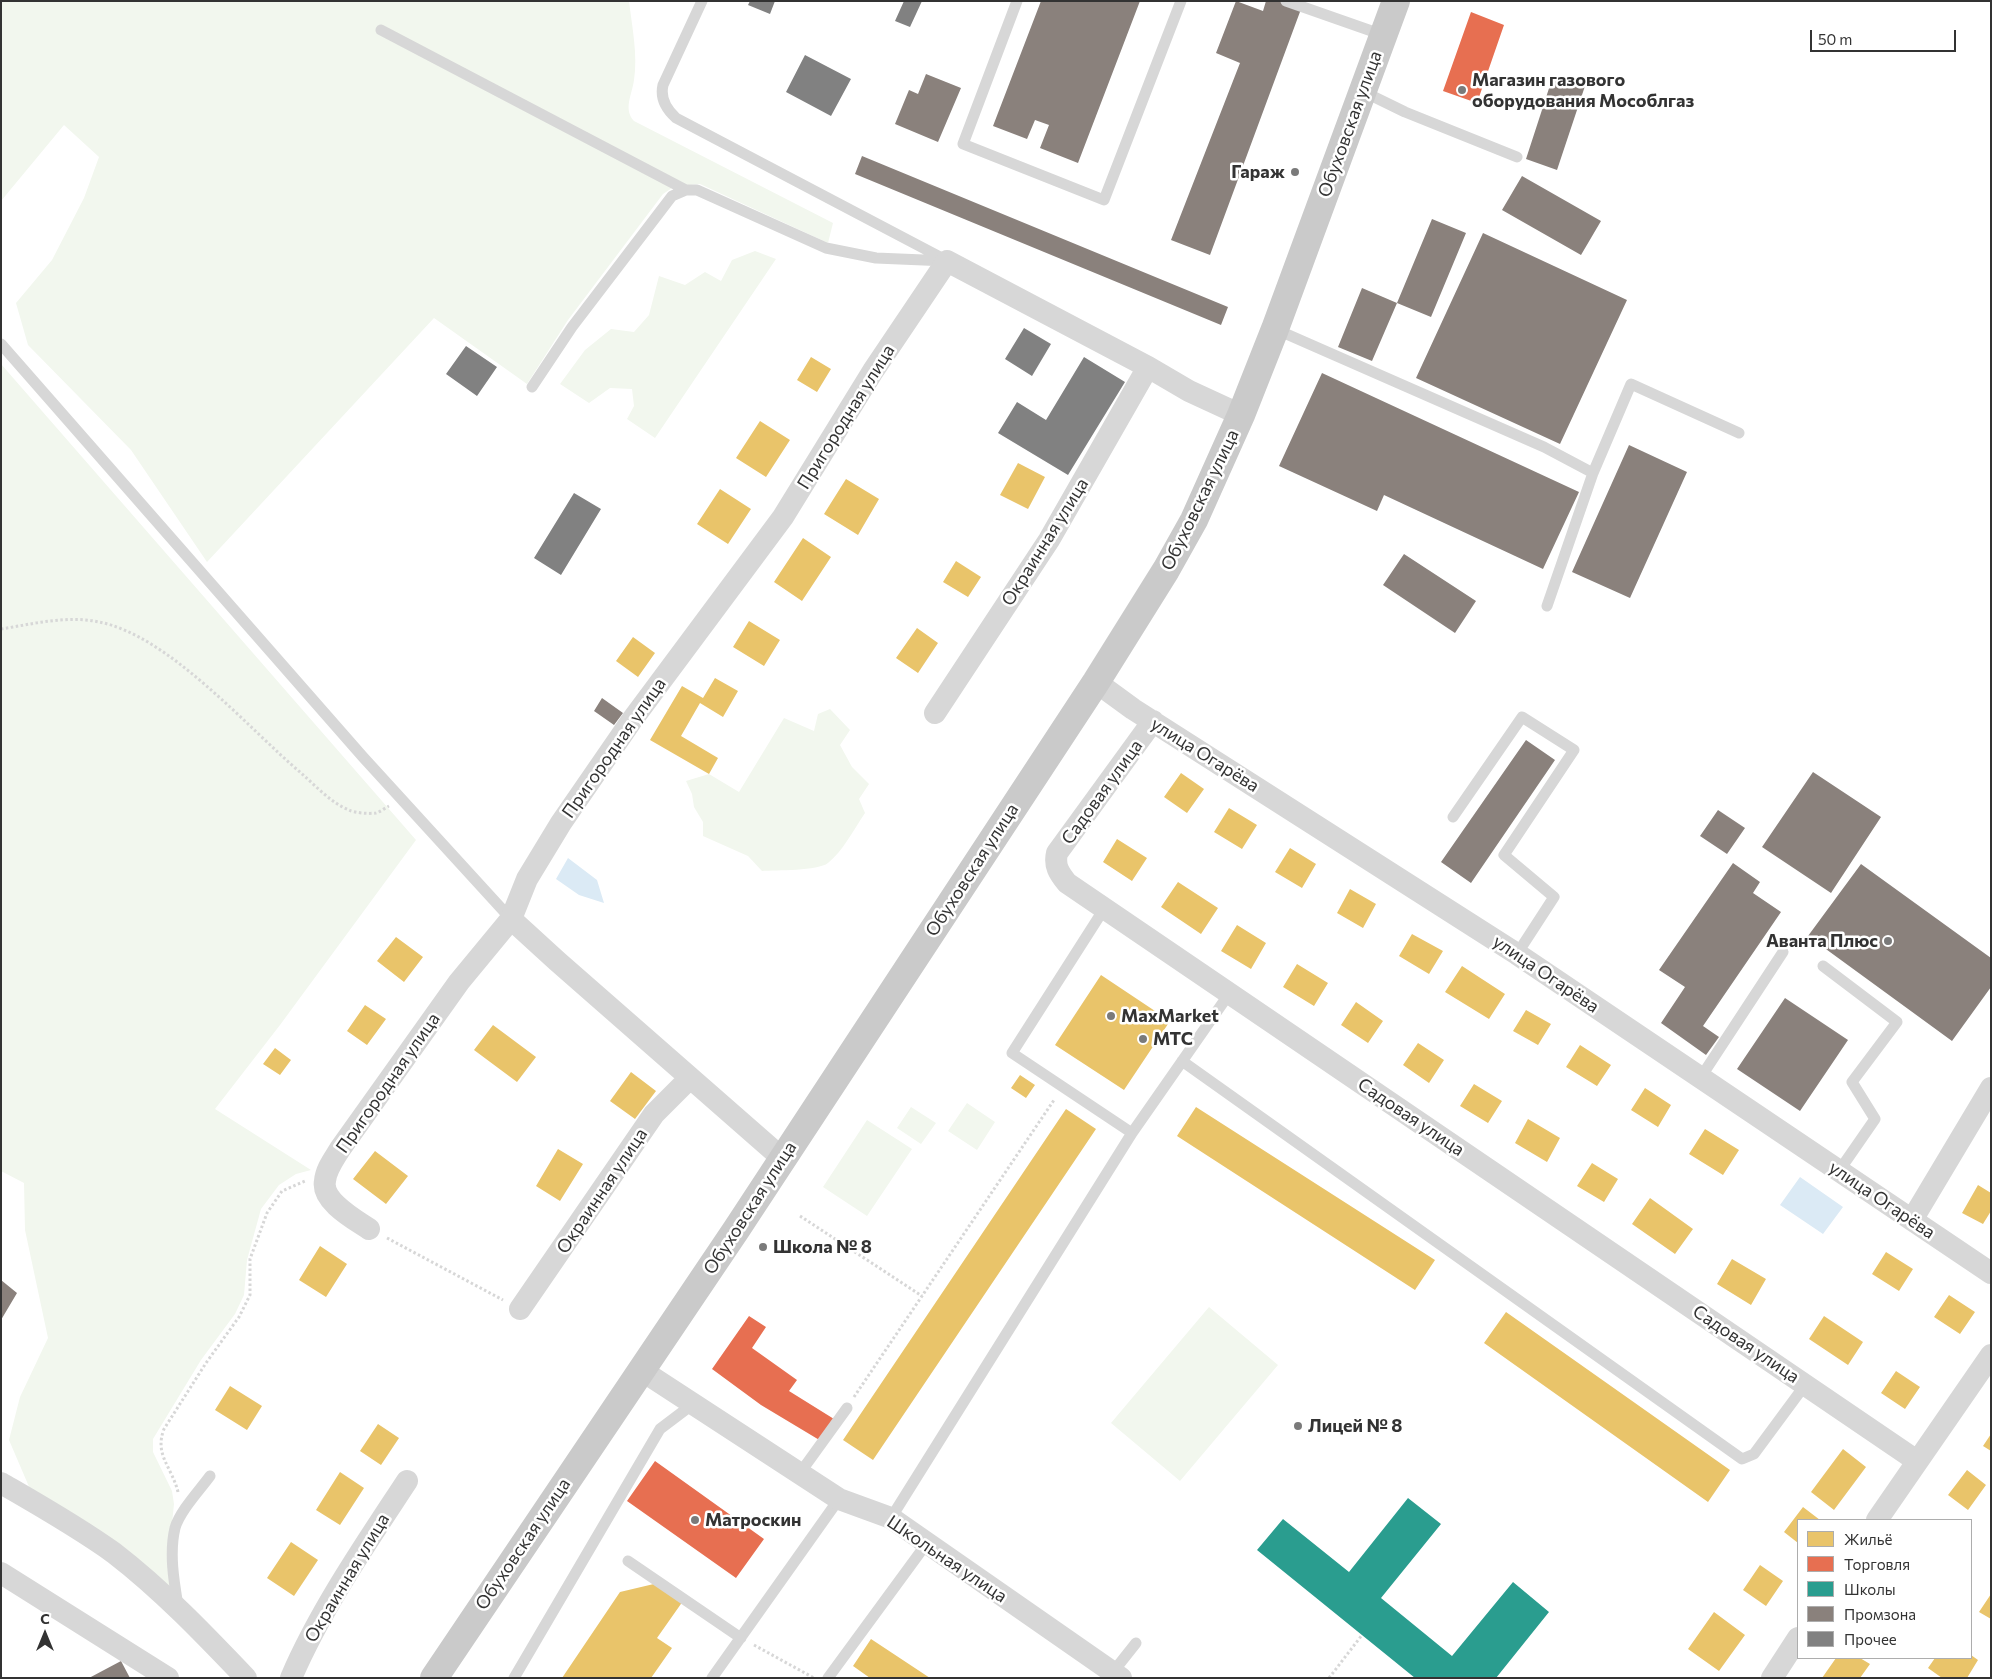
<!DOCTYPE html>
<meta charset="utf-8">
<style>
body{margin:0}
#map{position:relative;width:1992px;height:1679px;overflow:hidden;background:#fff;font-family:Commissioner,sans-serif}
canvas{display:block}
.frame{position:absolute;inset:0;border:2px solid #333;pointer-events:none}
.legend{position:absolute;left:1797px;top:1519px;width:175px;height:140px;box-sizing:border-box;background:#fff;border:1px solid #adadad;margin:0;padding:6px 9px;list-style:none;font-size:15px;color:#333}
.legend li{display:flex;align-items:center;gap:10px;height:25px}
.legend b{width:25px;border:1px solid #adadad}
.north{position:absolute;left:20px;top:1609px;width:50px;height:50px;-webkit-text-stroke:4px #fff;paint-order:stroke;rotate:0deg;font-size:14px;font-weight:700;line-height:20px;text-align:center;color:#333}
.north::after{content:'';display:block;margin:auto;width:18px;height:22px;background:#333;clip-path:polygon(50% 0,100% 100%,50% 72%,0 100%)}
.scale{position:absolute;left:1810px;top:30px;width:146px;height:22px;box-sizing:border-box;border:2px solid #333;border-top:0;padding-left:6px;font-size:15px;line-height:18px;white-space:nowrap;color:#333;-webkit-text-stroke:4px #fff;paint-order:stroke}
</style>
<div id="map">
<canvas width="1992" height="1679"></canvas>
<div class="frame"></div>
<ul class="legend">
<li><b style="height:14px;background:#e9c46a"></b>Жильё</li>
<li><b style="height:14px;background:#e76f51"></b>Торговля</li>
<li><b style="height:14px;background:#2a9d8f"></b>Школы</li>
<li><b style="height:14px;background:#8a817c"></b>Промзона</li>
<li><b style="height:14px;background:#818181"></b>Прочее</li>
</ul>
<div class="north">С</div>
<div class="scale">50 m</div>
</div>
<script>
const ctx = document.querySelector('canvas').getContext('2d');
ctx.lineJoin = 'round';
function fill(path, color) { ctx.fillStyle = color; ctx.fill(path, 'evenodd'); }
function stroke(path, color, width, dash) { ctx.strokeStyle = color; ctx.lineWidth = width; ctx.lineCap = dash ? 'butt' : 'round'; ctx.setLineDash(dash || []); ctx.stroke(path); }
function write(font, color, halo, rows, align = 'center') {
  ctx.font = font + ' Commissioner,sans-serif'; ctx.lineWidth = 5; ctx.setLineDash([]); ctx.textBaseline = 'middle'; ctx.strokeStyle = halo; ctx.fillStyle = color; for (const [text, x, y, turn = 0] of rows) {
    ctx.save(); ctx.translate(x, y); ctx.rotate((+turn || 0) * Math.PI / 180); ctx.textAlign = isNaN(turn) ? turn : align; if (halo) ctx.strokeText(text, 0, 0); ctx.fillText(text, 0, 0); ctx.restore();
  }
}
const green = new Path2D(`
 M1,1H629C632,27 638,55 634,80C632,95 623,109 634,121L833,223L828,243L700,184L675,186L663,194L568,320L527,384L434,318L207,562L131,450L28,345L16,303L52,260L84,198L99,157L64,125L1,201Z
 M755,251L776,259L655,438L627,419L634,406L632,389L610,388L589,403L560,384L585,350L611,329L634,332L649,315L659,276L685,285L705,272L721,281L732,260Z
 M1,364L416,840L280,1025L215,1109L311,1170L296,1174L279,1185L261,1209L247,1260L244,1295L235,1314L201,1360L153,1439V1452L172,1491L174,1504L170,1543L172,1594L30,1489L9,1440L20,1397L48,1338L25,1230L24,1183L1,1171Z
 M830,709L850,730L840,745L852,767L869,784L859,799L865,813C854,829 843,851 828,863C818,871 776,870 762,871L748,856L703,836V822L694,807L692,794L686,781L709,774L739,792L784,718L814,731L818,714Z
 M967,1103L995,1122L977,1150L948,1131Z
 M911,1107L936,1123L921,1144L897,1128Z
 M867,1120L912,1149L867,1216L823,1187Z
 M1209,1307L1278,1365L1180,1481L1111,1423Z`);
const water = new Path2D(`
 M568,858L597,880L604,903L579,895L556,879Z
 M1800,1177L1843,1207L1823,1234L1780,1205Z`);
const homes = new Path2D(`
 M811,357L831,369L817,392L797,380Z
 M760,421L790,440L766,477L736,458Z
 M1018,463L1045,477L1028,509L1000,495Z
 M846,479L879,499L858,535L824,514Z
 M720,489L751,509L728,544L697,524Z
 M803,538L831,557L802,601L774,582Z
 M956,561L981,577L968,597L943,582Z
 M749,621L780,640L764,666L733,647Z
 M917,628L938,643L918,673L896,658Z
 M633,637L655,653L638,677L616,661Z
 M715,678L738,691L723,717L700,703L681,736L718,758L709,774L650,740L682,686L703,698Z
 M1181,773L1204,789L1187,813L1164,797Z
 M1229,808L1257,825L1242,849L1214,832Z
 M1117,839L1147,858L1132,881L1103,862Z
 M1290,848L1316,864L1302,888L1275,872Z
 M1178,882L1218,908L1201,934L1161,907Z
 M1350,889L1376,904L1363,928L1337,913Z
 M1237,925L1266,943L1251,969L1221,951Z
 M1412,934L1443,951L1429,974L1399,956Z
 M396,937L423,957L404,982L377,961Z
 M1297,964L1328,983L1314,1006L1283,987Z
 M1462,966L1505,994L1489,1019L1445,992Z
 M1101,975L1170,1021L1124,1090L1055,1045Z
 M1356,1002L1383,1021L1368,1043L1341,1025Z
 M365,1005L386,1019L367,1045L347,1031Z
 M1526,1010L1551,1024L1538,1045L1513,1031Z
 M493,1025L536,1057L517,1082L474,1050Z
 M1418,1043L1444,1060L1429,1083L1403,1065Z
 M1580,1045L1611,1065L1597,1086L1566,1067Z
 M275,1048L291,1060L280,1075L263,1064Z
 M631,1072L656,1091L635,1119L610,1101Z
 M1020,1075L1035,1085L1026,1098L1011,1088Z
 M1474,1084L1502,1101L1488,1123L1460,1106Z
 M1645,1088L1671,1105L1658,1127L1631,1110Z
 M1196,1107L1435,1260L1415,1290L1177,1136Z
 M1066,1109L1096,1129L873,1460L843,1440Z
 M1528,1119L1560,1138L1547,1162L1515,1143Z
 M1705,1129L1739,1150L1723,1175L1689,1154Z
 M558,1149L583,1164L560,1201L536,1186Z
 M375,1151L408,1176L386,1204L353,1179Z
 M1592,1163L1618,1179L1604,1202L1577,1186Z
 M1978,1185L1991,1193V1211L1983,1224L1962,1213Z
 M1650,1198L1693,1229L1675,1254L1632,1224Z
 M320,1246L347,1264L326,1297L299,1280Z
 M1886,1252L1913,1269L1899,1291L1872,1274Z
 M1732,1259L1766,1279L1751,1305L1717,1284Z
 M1949,1295L1975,1312L1960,1334L1934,1317Z
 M1506,1312L1730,1470L1708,1502L1484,1343Z
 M1824,1316L1863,1342L1848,1365L1809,1339Z
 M1896,1371L1920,1387L1905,1409L1881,1393Z
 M230,1386L262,1406L247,1430L215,1410Z
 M378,1424L399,1438L381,1465L360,1451Z
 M1991,1434V1451L1983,1446Z
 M1843,1449L1866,1467L1834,1510L1811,1492Z
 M1967,1470L1986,1485L1968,1510L1948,1495Z
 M340,1472L364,1488L340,1525L316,1510Z
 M1803,1507L1820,1520H1798V1543L1784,1532Z
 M291,1542L318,1560L294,1596L267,1578Z
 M1760,1565L1783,1581L1766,1606L1743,1590Z
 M658,1583L683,1601L657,1638L672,1648L651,1678H562L620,1592Z
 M1991,1594V1619L1979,1612Z
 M1714,1612L1745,1635L1719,1671L1688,1649Z
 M871,1639L930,1678H870L853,1666Z
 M1971,1655L1978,1660L1967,1678H1942L1928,1668L1935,1658H1971Z
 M1836,1658H1860L1870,1664L1860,1678H1822Z`);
const shops = new Path2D(`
 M1471,12L1504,25L1477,103L1443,91Z
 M749,1316L766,1327L752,1348L797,1380L789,1391L834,1419L821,1441L761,1405L712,1369Z
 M655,1461L764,1539L736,1578L627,1501Z`);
const schools = new Path2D(`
 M1408,1498L1441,1524L1381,1598L1452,1656L1513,1582L1549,1612L1496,1678H1415L1257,1550L1283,1519L1349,1572Z`);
const industry = new Path2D(`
 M1041,1H1140L1078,163L1040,148L1049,125L1035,120L1027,139L993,126Z
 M1236,1L1263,11L1266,1H1304L1210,255L1171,240L1240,63L1216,53Z
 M926,74L961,88L938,142L895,124L909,90L918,94Z
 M1553,76L1585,86L1557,170L1526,159Z
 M862,156L1228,307L1221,325L855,174Z
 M1522,176L1601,221L1581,255L1502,210Z
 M1432,219L1466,233L1431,317L1397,303L1372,361L1338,347L1362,288L1397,303Z
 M1483,233L1627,300L1560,444L1416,378Z
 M1322,373L1579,492L1543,569L1384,495L1377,511L1279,466Z
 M1629,445L1687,472L1630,598L1572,572Z
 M1404,554L1476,601L1455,633L1383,585Z
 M602,698L623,713L614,725L594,711Z
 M1526,740L1555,760L1471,883L1441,862Z
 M1813,772L1881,817L1831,893L1762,847Z
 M1718,810L1745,828L1727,854L1700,836Z
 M1733,863L1760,882L1753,893L1781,912L1703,1026L1719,1037L1706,1055L1661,1023L1685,987L1659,970Z
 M1861,864L1991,958V987L1952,1041L1808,936Z
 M1785,998L1848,1040L1800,1111L1737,1069Z
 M1,1280L17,1293L1,1320Z
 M121,1661L130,1678H89Z`);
const building = new Path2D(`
 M750,1H775L770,14L748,5Z
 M904,1H922L910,27L895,21Z
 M805,55L851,79L831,116L786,92Z
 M1024,328L1051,344L1032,376L1005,359Z
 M466,346L497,367L477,396L446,374Z
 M1084,357L1125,382L1068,475L998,433L1017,402L1046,420Z
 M574,493L601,509L561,575L534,558Z`);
const path = new Path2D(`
 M1,629C33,624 67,615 99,622C168,635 248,728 301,773C316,786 331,803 349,810C355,813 369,814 376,813C380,812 385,808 389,806
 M800,1216L922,1296
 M387,1238L503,1300
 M854,1397L1054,1100
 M178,1492C172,1467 154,1455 164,1429L206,1363L239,1317L250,1295V1259L267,1213L282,1191L305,1181
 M754,1645L814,1678
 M1329,1678L1362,1635`);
const lane = new Path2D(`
 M702,1L663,85C660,98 666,109 676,118L944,259
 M1017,1L963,144L1104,200L1181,1
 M1286,1L1383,35
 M381,30L686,190
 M1362,91L1405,112L1517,157
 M1275,329L1544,447L1593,473L1547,606
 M1,344L363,757L511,919
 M532,387L572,327L672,196L686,190H697L826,248L876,258L947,261
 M1593,473L1631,384L1739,433
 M1453,817L1522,717L1574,750L1504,855L1554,897L1517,954
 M1104,909L1012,1053L1132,1133
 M1823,966L1897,1022L1852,1082L1875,1119L1839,1171
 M1182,1061L1742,1459L1754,1454L1805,1385
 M1701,1077L1783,952
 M800,1473L847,1408
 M891,1518L1132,1133L1229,994
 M628,1561L741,1638
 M178,1606C174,1582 169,1553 175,1528C180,1511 199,1491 210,1476
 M1113,1672L1136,1643
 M514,1678L660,1429L693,1404
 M712,1678L839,1499
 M828,1678L927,1543`);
const street = new Path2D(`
 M1096,682L1133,709L1517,954L1991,1273
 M935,713L1049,540L1148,367
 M1153,721L1057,853C1054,866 1059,873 1067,883L1917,1461
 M511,919L557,961L783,1159
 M1912,1220L1991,1088
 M369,1229C354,1219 321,1201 325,1181C326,1169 334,1159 340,1149L459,982L511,919L527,879L561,823L632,720L783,517L873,371L947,261L1148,367L1189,391L1241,415
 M520,1309L654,1114L690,1078
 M641,1370L839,1499L891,1518L1121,1678
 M1,1483C39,1505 78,1527 114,1553C162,1590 204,1634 246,1678
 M1877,1520L1991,1355
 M1,1573L168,1678
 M291,1678C320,1610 367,1542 407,1481
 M1772,1678L1798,1638`);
const primary = new Path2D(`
 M434,1678L736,1230L1096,682L1166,570L1194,520L1241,415L1275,329L1396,1`);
const markers = [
 [1462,90,5,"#7a7a7a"],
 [1295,172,5,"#7a7a7a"],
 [1888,941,5,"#7a7a7a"],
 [1111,1016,5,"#7a7a7a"],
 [1143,1039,5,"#7a7a7a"],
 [763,1247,5,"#7a7a7a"],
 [1298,1426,5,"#7a7a7a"],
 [695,1520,5,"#7a7a7a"]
];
const poiNames = [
 ["Магазин газового",1472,80],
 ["оборудования Мособлгаз",1472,101],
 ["Гараж",1285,172,"right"],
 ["Аванта Плюс",1878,941,"right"],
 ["MaxMarket",1121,1016],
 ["МТС",1153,1039],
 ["Школа № 8",773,1247],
 ["Лицей № 8",1308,1426],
 ["Матроскин",705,1520]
];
const streetNames = [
 ["Обуховская улица",1350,124,-70],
 ["Пригородная улица",846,417,-58],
 ["Обуховская улица",1200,500,-64],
 ["Окраинная улица",1045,542,-58],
 ["Пригородная улица",614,748,-55],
 ["улица Огарёва",1205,755,32],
 ["Садовая улица",1102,792,-54],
 ["Обуховская улица",972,870,-57],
 ["улица Огарёва",1546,974,34],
 ["Пригородная улица",388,1083,-55],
 ["Садовая улица",1411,1117,34],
 ["Окраинная улица",602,1191,-56],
 ["улица Огарёва",1882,1200,34],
 ["Обуховская улица",750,1208,-57],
 ["Садовая улица",1746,1344,34],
 ["Обуховская улица",523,1544,-56],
 ["Школьная улица",947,1559,34],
 ["Окраинная улица",347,1578,-59]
];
fill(green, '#f2f7ee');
fill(water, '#dbeaf5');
fill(homes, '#e9c46a');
fill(shops, '#e76f51');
fill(schools, '#2a9d8f');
fill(industry, '#8a817c');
fill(building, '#818181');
stroke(path, '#d7d7d7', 3, [2.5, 2.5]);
stroke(lane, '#d7d7d7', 11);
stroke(street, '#d7d7d7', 22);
stroke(primary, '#cacaca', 28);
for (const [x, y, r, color] of markers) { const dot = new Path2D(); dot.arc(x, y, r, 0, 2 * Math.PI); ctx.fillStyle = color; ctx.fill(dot); stroke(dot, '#fff', 2); }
write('bold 18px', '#333', '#fff', poiNames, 'left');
write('18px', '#333', '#fff', streetNames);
</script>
